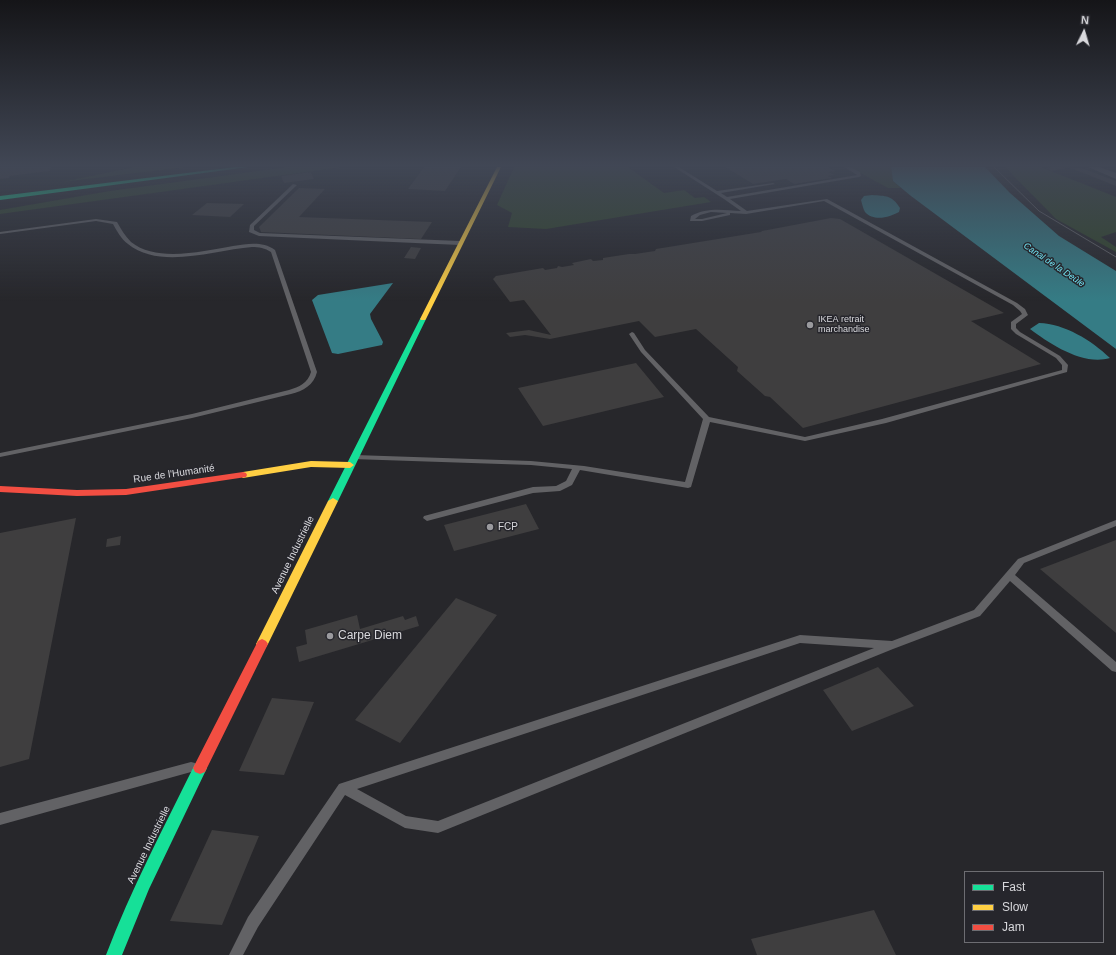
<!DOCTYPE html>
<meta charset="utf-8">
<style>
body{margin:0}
#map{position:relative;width:1116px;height:955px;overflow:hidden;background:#27272b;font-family:Helvetica,sans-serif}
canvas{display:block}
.legend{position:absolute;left:964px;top:871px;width:140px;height:72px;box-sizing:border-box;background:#26262c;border:1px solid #6d6d72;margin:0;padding:5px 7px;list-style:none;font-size:12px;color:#d8d8dc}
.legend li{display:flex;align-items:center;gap:8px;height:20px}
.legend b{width:20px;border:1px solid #6d6d72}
.north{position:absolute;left:1064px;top:12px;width:40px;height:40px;-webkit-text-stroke:3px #26262c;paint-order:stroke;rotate:5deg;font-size:11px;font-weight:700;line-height:16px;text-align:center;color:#d8d8dc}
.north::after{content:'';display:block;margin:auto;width:14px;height:18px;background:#d8d8dc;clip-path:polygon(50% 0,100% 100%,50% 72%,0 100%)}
</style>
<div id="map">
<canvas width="1116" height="955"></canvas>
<ul class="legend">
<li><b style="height:5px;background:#16e098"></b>Fast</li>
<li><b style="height:5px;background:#ffcf43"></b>Slow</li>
<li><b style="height:5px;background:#f24e42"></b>Jam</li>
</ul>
<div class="north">N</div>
</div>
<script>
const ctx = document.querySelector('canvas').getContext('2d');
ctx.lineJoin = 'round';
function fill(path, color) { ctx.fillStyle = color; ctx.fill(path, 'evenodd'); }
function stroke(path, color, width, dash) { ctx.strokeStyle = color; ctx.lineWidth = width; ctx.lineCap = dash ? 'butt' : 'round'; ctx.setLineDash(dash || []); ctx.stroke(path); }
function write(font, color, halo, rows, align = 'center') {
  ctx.font = font + ' Helvetica,sans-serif'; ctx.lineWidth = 3; ctx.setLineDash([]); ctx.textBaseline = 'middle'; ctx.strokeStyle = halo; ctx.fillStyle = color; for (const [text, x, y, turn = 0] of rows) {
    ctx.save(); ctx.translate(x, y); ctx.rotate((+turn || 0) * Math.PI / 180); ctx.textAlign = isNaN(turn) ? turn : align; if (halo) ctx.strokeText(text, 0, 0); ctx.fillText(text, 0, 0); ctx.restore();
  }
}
const green = new Path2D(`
 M134,167H187L62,182Z
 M287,167H343L0,214V210L110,191Z
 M514,167H628L664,193L684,190L695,198L704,197L711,202L546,229L508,227L512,213L497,205Z
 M849,167H891L893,181L901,188H888Z
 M1005,167H1041L1116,197V232L1101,237L1116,247V252L1056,219Z`);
const water = new Path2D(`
 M891,167H985L1010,193L1059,236L1116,271V349L911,196L893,181Z
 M872,195C886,196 892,195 900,208L899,212C890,217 874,222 865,212C863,209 862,203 861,200L864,196Z
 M393,283L370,314L371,319L383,342L382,345L338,354L332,353L312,300L318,295Z
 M1039,323C1065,324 1091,340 1110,358C1083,366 1050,344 1030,329Z`);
const building = new Path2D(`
 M0,167H51L50,171L10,176L9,178L0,179Z
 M424,167H461L445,191L408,189Z
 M725,167H828L836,171L829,172L835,175L828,176L832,178L794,184L786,179L753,184Z
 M1053,167L1082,168L1116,181V186L1073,169L1068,168L1051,171L1045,168Z
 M311,172L314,179L284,183L281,176Z
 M299,188L325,189L299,217L432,222L421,239L261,232L259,227Z
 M207,203L244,204L230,217L192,215Z
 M831,218L840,219L1004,313L971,321L1041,364L803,428L770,397L765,396L737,371L738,367L696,329L655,337L639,321L550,339L525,335L510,337L506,333L529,330L551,335L524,300L510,302L493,279L496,276L543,268L545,270L557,268L558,266L562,267L574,265L572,263L591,259L593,261L603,260V258L629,254H635L655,251L656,249L761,232L762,231Z
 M411,247L421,248L415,259L404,258Z
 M636,363L664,397L543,426L518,388Z
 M526,504L539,529L454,551L444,525Z
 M76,518L29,759L0,767V533Z
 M121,536L120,545L106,547L107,539Z
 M1116,540V633L1040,569Z
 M456,598L497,615L400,743L355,720Z
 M357,615L360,629L403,616L405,620L416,616L419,626L299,662L296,647L307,644L305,630Z
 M878,667L914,706L852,731L823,690Z
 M272,698L314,702L284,775L239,771Z
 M212,830L259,836L222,925L170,921Z
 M874,910L896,955H757L751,939Z`);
const lane = new Path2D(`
 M674,167H679L717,191L773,183L775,184L721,193L727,197L857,175L844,167H850L860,172L861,176L859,177L730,199L747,211L827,199L1017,303L1025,309L1028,315L1016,324V328L1020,332L1060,356L1068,365L1067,372L886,423L805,441L710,422L691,487L688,488L580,470L572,485L560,491L533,493L427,521L423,518L424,516L533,487L556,486L566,481L572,469L531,465L352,459L351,457L352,455H355L531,461L584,466L685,482L703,419L641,352L629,334L632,332L634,333L645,350L709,417L805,437L882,419L1062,370V365L1056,358L1016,334L1011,329V322L1022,314L1020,311L1013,305L824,201L746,214L730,213V215L702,221H690L691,216C707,207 723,210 741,211L724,199ZM711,212L727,213L702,219H695L700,215Z
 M293,184L297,185L254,226V230L260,233L460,241L463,243L460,245L259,236L249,232L250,225Z
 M96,219L117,222C121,229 125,236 131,242C157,263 203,251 233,246C248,244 262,241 275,250L317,372C314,385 303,391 291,394L192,418L0,457V453L192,414L289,390C299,387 308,383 311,372L271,252C265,248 259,247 252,247C215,250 160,270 128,244C121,239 117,231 113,224L96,221L0,234V232Z
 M1116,520V526L1024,563L1015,575L1116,662V672L1112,671L1010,581L980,616L893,649L438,833L405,828L345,795L258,927L243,955H229L248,917L339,784L800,635L892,641L974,610L1018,559ZM800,643L874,648L438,821L406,816L357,789Z
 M191,762L195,763L197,767L195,771L191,772L0,825V813Z`);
const street = new Path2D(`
 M1088,167H1100L1116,173V179Z`);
const fast = new Path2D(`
 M235,167H249L0,200V196Z
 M423,317L426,319L338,501L333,504L330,503L328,501L420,319Z
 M200,762L205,764L207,768L149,889L122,955H106C131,889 164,827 195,764Z`);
const slow = new Path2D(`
 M497,167H501L426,319L425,320H421L420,319Z
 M311,461L350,462L354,465L350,468L311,467L243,478L239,475L243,472Z
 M333,498L338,501L268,644L266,647L262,649L258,647L256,644L328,501Z`);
const jam = new Path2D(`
 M243,472L246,473L247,475L246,477L126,495L77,496L0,492V486L77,490L126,489Z
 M262,639L266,641L268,644L205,772L200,774L195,772L193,768L195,764L258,641Z`);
const tram = new Path2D(`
 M994,167L1039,211L1116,257`);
const markers = [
 [810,325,4,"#9a9a9e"],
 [490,527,4,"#9a9a9e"],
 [330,636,4,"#9a9a9e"]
];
const farWaternames = [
 ["Canal de la Deûle",1054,265,34]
];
const farPoinames = [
 ["IKEA retrait",818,320],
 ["marchandise",818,330]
];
const streetNames = [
 ["Rue de l'Humanité",174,474,-8],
 ["Avenue Industrielle",293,555,-64],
 ["Avenue Industrielle",149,845,-64]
];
const poiNames = [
 ["FCP",498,527]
];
const nearPoinames = [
 ["Carpe Diem",338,636]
];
fill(green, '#31452a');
fill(water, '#357c85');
fill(building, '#3f3e3f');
fill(lane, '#626265');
fill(street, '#626265');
fill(fast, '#16e098');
fill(slow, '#ffcf43');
fill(jam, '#f24e42');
stroke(tram, '#626266', 1);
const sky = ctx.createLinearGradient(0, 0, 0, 301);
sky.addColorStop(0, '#151518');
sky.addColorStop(0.55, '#414755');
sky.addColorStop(1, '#41475500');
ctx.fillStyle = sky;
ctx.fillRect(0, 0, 1116, 301);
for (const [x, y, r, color] of markers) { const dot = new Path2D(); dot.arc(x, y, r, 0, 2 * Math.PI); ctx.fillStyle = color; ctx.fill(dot); stroke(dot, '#26262c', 1.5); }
write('italic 9px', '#70e4f4', '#26262c', farWaternames);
write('9px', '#d8d8dc', '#26262c', farPoinames, 'left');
write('10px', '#d8d8dc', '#26262c', streetNames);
write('10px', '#d8d8dc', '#26262c', poiNames, 'left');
write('12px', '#d8d8dc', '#26262c', nearPoinames, 'left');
</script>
